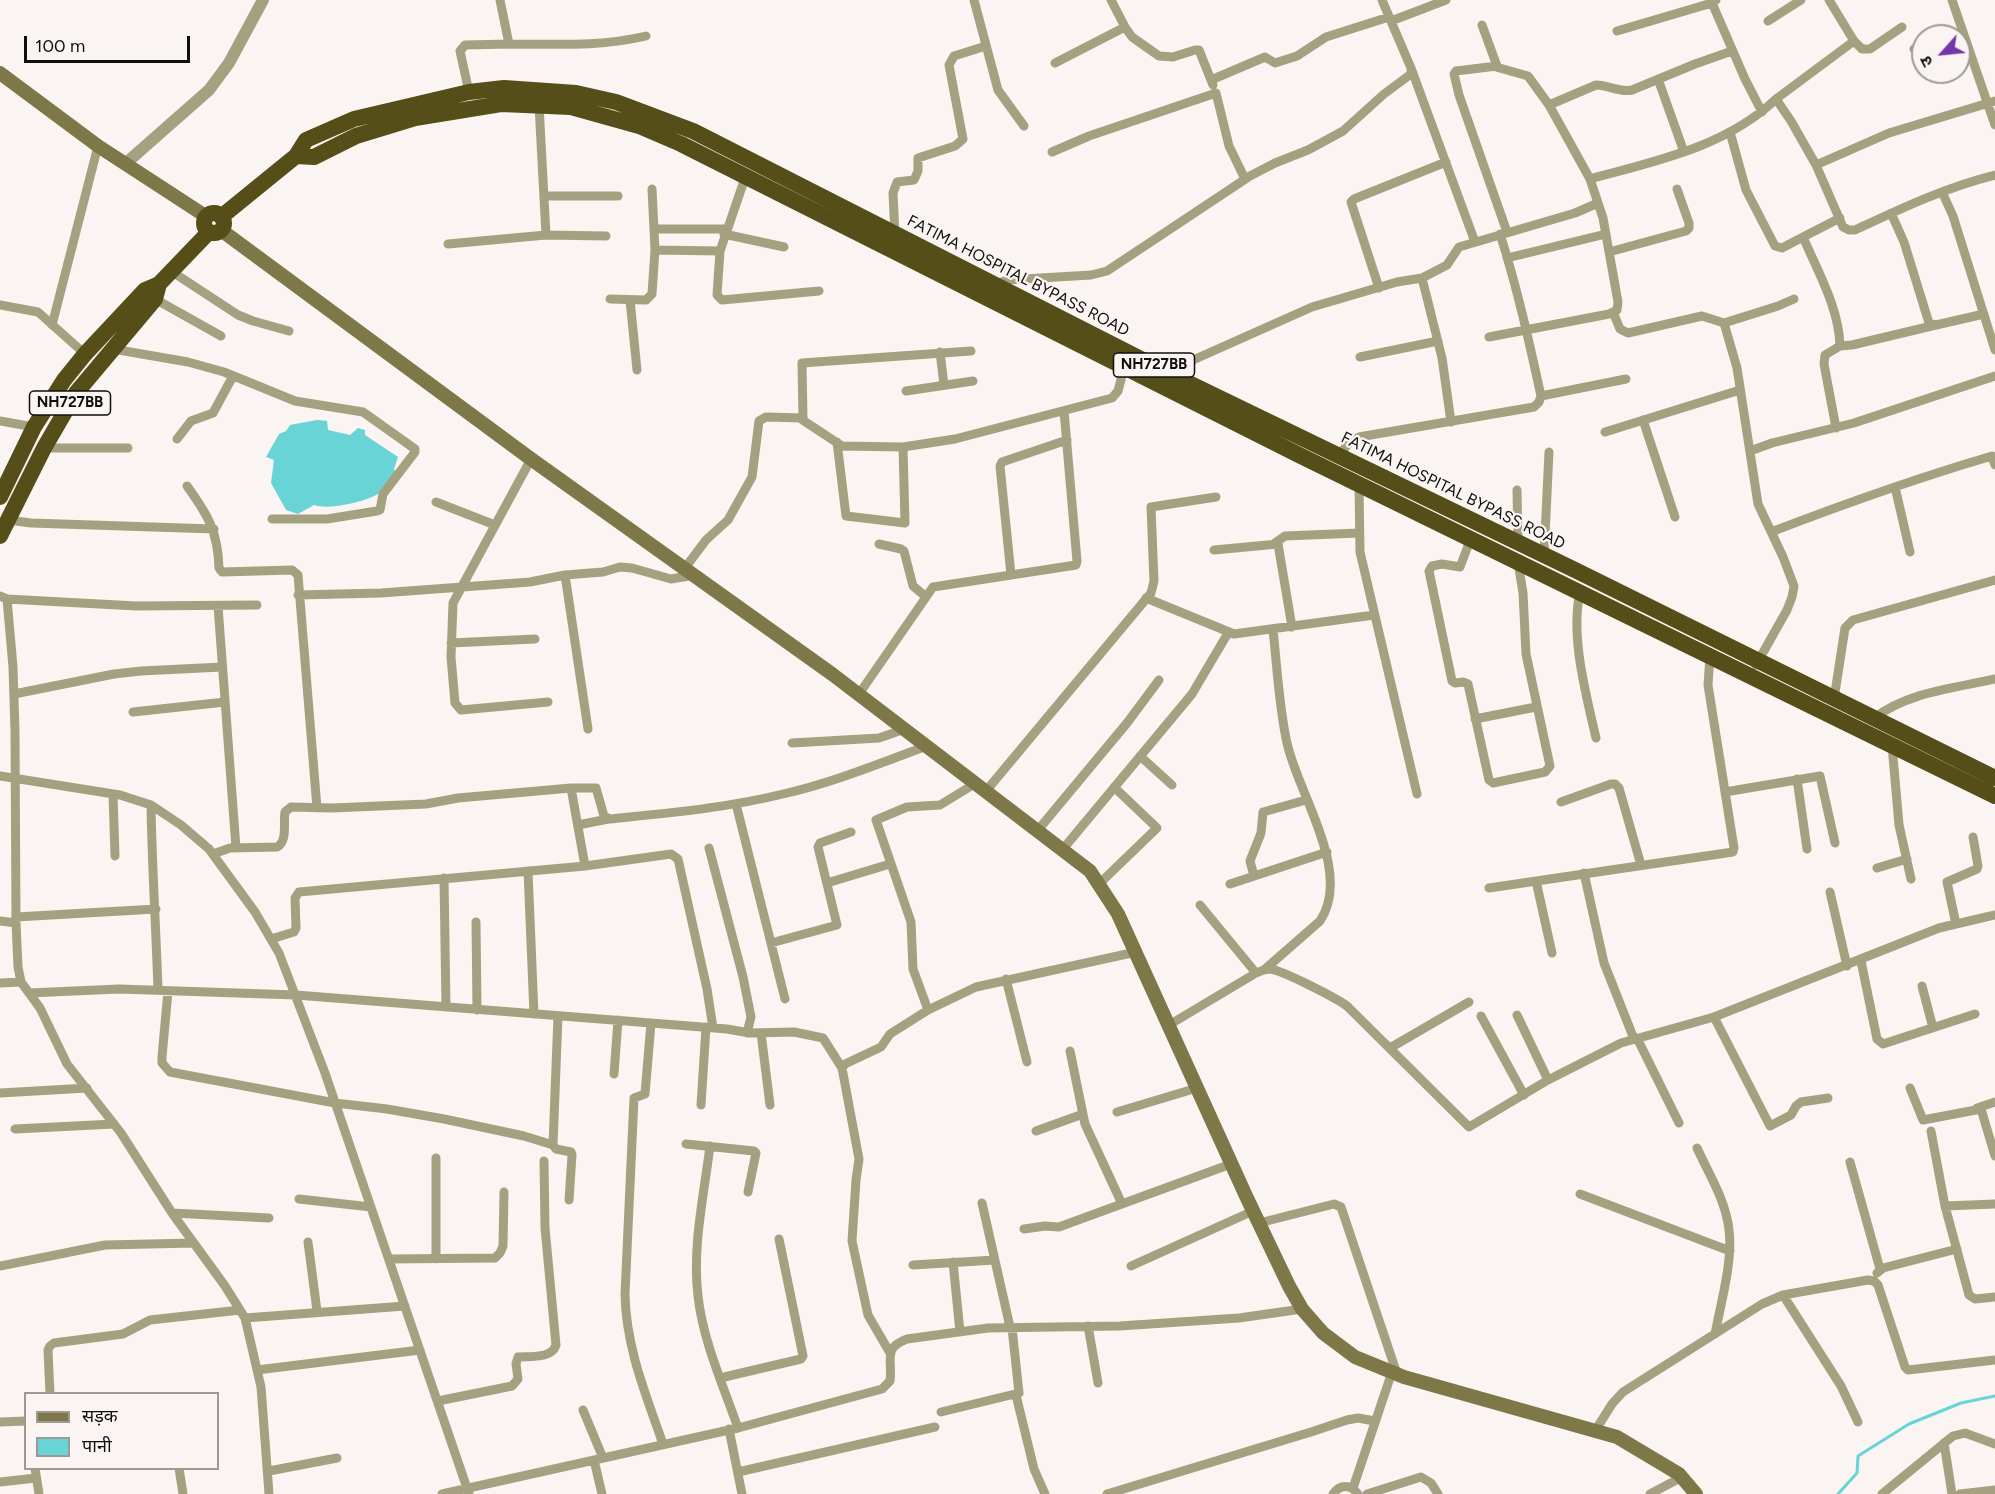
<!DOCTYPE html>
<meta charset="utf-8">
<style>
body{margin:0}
#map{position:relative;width:1995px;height:1494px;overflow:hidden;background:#faf5f2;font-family:Figtree,"Noto Sans Devanagari",sans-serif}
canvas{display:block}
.legend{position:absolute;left:24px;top:1392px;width:195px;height:78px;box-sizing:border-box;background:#faf5f2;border:2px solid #9c9996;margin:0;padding:8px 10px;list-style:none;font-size:18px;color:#100f0d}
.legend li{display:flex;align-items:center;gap:12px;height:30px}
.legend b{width:30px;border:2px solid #9c9996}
.north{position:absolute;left:1911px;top:24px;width:60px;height:60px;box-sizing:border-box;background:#faf5f2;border:2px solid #9c9996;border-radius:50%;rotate:243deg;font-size:16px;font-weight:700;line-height:24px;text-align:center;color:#100f0d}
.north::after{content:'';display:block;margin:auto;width:21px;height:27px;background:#7635a9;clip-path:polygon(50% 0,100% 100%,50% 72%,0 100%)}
.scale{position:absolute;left:24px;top:36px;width:166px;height:27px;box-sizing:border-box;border:3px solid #100f0d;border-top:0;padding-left:8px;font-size:18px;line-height:21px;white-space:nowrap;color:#100f0d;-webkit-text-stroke:4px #faf5f2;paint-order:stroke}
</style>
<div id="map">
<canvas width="1995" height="1494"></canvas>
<ul class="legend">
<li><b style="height:8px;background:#7e7747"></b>सड़क</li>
<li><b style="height:16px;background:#68d4d6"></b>पानी</li>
</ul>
<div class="north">उ</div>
<div class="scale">100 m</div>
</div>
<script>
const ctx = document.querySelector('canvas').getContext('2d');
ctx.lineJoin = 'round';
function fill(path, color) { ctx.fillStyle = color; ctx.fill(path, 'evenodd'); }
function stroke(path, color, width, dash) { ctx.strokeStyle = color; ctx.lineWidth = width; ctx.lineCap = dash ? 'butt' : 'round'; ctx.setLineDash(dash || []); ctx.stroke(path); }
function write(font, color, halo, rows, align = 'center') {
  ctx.font = font + ' Figtree,sans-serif'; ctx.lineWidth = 4.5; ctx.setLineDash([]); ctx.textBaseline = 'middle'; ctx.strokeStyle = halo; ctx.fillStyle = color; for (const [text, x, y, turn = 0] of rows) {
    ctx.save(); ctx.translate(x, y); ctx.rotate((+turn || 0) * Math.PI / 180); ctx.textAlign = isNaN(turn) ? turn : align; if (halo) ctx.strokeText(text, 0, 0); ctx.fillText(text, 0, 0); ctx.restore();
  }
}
const water = new Path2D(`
 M317,420L327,421L328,430L350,435L358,428L365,430V435L398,457L394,469L398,475C391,484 382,493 372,497C358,503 328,510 314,505L298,514L286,510L271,483L274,460L266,457L279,434L286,431L290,425Z`);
const stream = new Path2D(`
 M1838,1494L1857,1473L1858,1456L1909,1424L1961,1403L1995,1396`);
const minor = new Path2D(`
 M974,0L998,90L1024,126
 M1111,0L1125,27L1132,37L1159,56L1173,57L1195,50H1199L1213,85
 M1829,0L1854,41
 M1952,0L1995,125
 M1712,3L1745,79L1762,112
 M1391,21L1446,0
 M1768,21L1801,0
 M1482,25L1497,66L1456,71L1454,74L1459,95L1507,232
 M1617,31L1712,3L1716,0
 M509,44C554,44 601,47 646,36
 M1914,49L1923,46
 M1055,63L1125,27
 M1496,67L1528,76L1549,105L1596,85C1609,85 1619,93 1632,90L1695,64L1732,51
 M1411,68L1475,242
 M1658,79L1684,152
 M1211,80L1265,57L1275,63L1297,56L1326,37L1389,17
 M469,92L460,51L465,45L509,44L500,0
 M1776,99L1854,41L1862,49H1870L1902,27
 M539,105L546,235
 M1730,132L1746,190L1775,246L1782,248L1803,237C1818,272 1839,308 1840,346
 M1052,152L1089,136L1216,93L1229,146L1245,179
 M1816,165L1889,133L1995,101
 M745,178L720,251L717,295L722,300L819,291
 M1590,179C1655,161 1726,147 1776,99L1791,121L1816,165L1843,227L1849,230H1855C1900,209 1946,187 1995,175
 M1942,192L1953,216L1995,350
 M544,196H618
 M1891,213L1904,242L1929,323L1936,325L1984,314
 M654,229H726
 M724,234L784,247
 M895,235L893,193L897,182L914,180L918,171V158L955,146L963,139L949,65L954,56L986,46
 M1803,237L1840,218
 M448,244L546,235L606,236
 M655,250L720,251
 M1609,252L1686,231L1689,228V223L1677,189
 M1507,258L1606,234
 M171,271L238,315L253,321L289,331
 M1422,278L1442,358L1451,422
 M995,285L1007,280L1091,275L1107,271L1250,176L1275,163L1308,150L1343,131L1384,94L1411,74V68L1382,0
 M1379,288L1351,202L1354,199L1446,162
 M155,299L221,336
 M610,299L646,300L652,294L655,250L652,189
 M630,300L637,370
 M0,305L38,312L85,354
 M1613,312L1620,329L1628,333L1702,316L1724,323
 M52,325L98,146
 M1489,337L1609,314L1617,310L1618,302L1603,218L1590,179L1549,105
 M113,349L188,362L224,372L295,401L363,412L415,449V452L383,494L380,510L377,511L327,519H272
 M940,352L944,385
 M1360,357L1438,341
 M1175,378L1193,360L1312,307L1397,282L1422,278L1447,265L1459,247L1575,213L1598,203
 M906,391L973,381
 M1541,396L1626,379
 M801,419L842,446L903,447L955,439L1112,398L1118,391L1124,368
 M1643,420L1675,517
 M0,421L34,427
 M1836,428L1824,364L1825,355L1840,346L1852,345L1936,325
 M1605,432L1740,390
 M177,439L191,421L213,413L233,376
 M837,442L846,516L905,523L903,447
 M44,448H128
 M1750,451L1772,443L1854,423L1995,376
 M1339,456L1350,441L1359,437L1534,407L1539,402L1541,396C1529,341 1517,287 1500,234
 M531,459L453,603L451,657L455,703L461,710L548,702
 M1359,485L1360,552L1417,794
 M187,486C208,515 218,532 219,568L222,572L292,570L298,575L317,808
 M1895,487L1910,552
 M1517,490L1518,543
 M436,502L495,525
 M8,520L31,523L214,529
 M1771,532C1844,504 1917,478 1992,456L1995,465
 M1471,538L1460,567L1442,564L1432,566L1429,571L1452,681L1455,683L1463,682L1468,684L1489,780L1493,783L1545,772L1550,766L1526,654L1523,593L1518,562
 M1275,543L1285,536L1359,533
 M879,544L901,549L904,551L913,586L925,596
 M1214,550L1278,544L1292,627
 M1544,556L1549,452
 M685,568L706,540L728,520L752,477L759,421L766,417L803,418L802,363L971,351
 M565,575L588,729
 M1011,575L1000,466L1002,462L1067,440
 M1580,592C1570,636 1586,694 1596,738
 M298,595L381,593L530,582L565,575L603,572L620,567L632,568L671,579L695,575
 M0,596L7,599L13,667L15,731L16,923L0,921
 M1146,598L1234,634L1374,615
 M7,599L136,606L257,605
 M218,606L236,848
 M451,643L535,639
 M1756,665L1787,610L1792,597L1794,586L1783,557L1758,504L1737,368L1724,323L1778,306L1794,299
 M14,694L114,674L141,671L222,667
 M859,694L933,587L1076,565L1077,561L1064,411
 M1834,699L1845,628L1853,620L1995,580
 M133,712L225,702
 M1475,719L1536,707
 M1873,719C1907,692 1955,688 1995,679
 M792,743L879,738L905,729
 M1892,745L1899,825L1911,879
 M1140,756L1172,785
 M0,776L120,795L151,805L181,825L209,849L255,912L279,953L325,1073L469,1494
 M1797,779L1807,849
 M571,788H596L604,816L610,819C668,813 726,808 783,794C832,783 880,763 927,746
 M986,791L1151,593L1154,581L1151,507L1216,497
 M1725,792L1820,776L1835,843
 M113,794L115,856
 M1561,802L1611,784H1615L1619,788L1641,865
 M736,804L785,999
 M151,805C152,867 156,928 158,990
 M578,825L608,819
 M1038,830L1127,723L1159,680
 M709,848L743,977L751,1017L747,1033
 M1063,849L1192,694L1228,633
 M213,854L230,848L277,847C288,841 283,823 285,812L291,807L332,808L426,804L458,798L571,788L585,866
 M1877,868L1907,859
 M528,871L534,1014
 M1584,873L1604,963L1634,1039
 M1254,876L1250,861L1261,833L1263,812L1306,800
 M444,878L446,1007
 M1536,881L1552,953
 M827,883L890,864
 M1099,884L1157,828L1114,787
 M1230,884L1327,852
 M1489,888L1733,852L1734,848L1708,685L1710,656
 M1830,892L1847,966
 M1200,905L1256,973
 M16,917L156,909
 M476,922L477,1010
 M16,923L18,967L21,982L40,1008L67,1064L121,1133L172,1213L225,1286L245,1318L261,1387L269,1494
 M1956,924L1947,882L1977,869L1978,866L1973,837
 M271,939L294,932L296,928L295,898L299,892L585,866L671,854L678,859L707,989L713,1028
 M771,943L837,925L818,847L820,843L851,832
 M1861,961L1877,1039L1883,1044L1975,1014
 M1264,970L1320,921C1353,872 1298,794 1287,743C1279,707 1277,667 1273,629
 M1006,979L1027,1062
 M0,983L21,982
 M1922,986L1933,1028
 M168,991L162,1057V1063L170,1072L335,1103L387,1109L444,1119L524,1136L553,1145
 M29,993L119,989L296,995L727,1029L750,1033L794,1032L823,1038L842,1068
 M928,1010L913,969L911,922L876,820L907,807L940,805L976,783
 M1517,1015L1548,1080
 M558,1016L553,1145L556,1149L571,1152L572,1155L569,1200
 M1481,1016L1524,1095
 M1714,1017L1770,1126L1791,1115L1796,1106L1801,1102L1828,1098
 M651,1023L645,1094L634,1098L625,1294C626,1348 646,1395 663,1444
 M1169,1025L1256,973C1261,971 1265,969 1270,969C1282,970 1336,998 1347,1006L1469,1127L1548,1080L1621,1043L1714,1017L1939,928L1995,915
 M761,1033L770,1105
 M1637,1038L1679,1123
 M1390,1048L1469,1002
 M1070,1051L1085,1124L1122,1204
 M614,1074L618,1020
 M1910,1088L1923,1120L1981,1109L1995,1156
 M0,1093L87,1088
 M701,1105L706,1027
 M1977,1108L1995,1102
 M1117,1112L1197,1088
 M15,1129L114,1124
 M1036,1131L1083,1114
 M1931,1131L1945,1206L1969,1295L1975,1299L1995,1297
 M686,1144L754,1151L756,1153L748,1192
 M710,1146C704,1195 692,1247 698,1296C703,1341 723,1385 738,1428
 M1697,1148C1709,1174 1726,1201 1729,1230C1733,1261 1721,1302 1715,1334
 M1850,1162L1880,1269
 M1580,1194L1730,1251
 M299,1199L371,1207
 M982,1203L1010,1327
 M1945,1206L1995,1204
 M172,1213L269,1218
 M1259,1223L1334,1204L1341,1207L1397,1374
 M1024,1229L1045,1226L1059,1227L1231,1164
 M308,1242L317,1311
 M389,1259L495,1258L500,1253L503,1246L504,1192
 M436,1259V1158
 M953,1262L960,1332
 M913,1265L995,1260
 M0,1266L105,1245L194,1243
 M1131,1266L1253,1211
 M1877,1273L1883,1268L1957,1249
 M1783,1295L1841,1386L1858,1422
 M245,1318L405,1306
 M1088,1326L1098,1383
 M890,1353L868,1315L852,1241L856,1180L859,1159L842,1068L845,1064L881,1047L890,1034L928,1010L976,987L1136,952
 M257,1370L420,1350
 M720,1378L801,1359L803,1356L779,1239
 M50,1394L48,1350L50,1346L54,1343L123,1334L150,1320L240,1310
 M1016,1395L1034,1469L1045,1494
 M438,1401L512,1386L518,1379L516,1364L518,1357C530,1356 552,1359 556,1345L545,1228L544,1161
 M583,1410L603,1458
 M941,1412L1019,1393L1012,1328
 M0,1422L26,1421
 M729,1429L742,1494
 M1595,1431L1612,1404L1623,1392L1762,1304L1783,1295L1868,1280L1874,1281L1878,1285L1905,1367L1908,1370L1995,1360
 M1944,1443L1952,1494
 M594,1460L602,1494
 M35,1468L39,1494
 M179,1468L183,1494
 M269,1471L337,1458
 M738,1472L935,1427
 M0,1482L36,1478
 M1353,1488L1392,1372
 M442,1494L738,1428L882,1389L890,1381C893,1361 882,1348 907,1339L988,1328L1120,1326L1239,1318L1302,1309
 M1107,1494L1311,1432L1347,1420L1358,1418L1375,1421
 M1333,1494C1340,1484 1351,1484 1358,1494
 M1367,1494L1421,1477L1431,1483L1438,1494
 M1650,1494L1682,1477
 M1882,1494L1953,1436L1965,1433L1995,1444
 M1960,1494L1995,1490`);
const tertiary = new Path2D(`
 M125,164L209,90L229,63L263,0`);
const secondary = new Path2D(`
 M0,73L98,146L207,217
 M221,230L531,459L832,674L1090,871L1118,914L1246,1196L1289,1286L1302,1309L1323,1333L1355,1357L1404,1377L1617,1437L1679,1474L1696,1494`);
const trunk = new Path2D(`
 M296,156L314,157L356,136L415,118L501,104L571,107L639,126L681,144L1301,456L1995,796
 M204 223a10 10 0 1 1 20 0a10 10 0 1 1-20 0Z
 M221,217L296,156L306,140L354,119L469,92L504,88L576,93L616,102L693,131L1176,377L1575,570L1995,778
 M0,497L34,427L64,380L85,354L145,290L159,284L209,232
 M0,536L44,448L76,393L155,299L159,284`);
const shields = [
 [1154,365,81],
 [70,403,81]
];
const shieldNames = [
 ["NH727BB",1154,365],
 ["NH727BB",70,403]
];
const streetNames = [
 ["FATIMA HOSPITAL BYPASS ROAD",1018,276,27],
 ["FATIMA HOSPITAL BYPASS ROAD",1453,491,26]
];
fill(water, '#68d4d6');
stroke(stream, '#68d4d6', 3);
stroke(minor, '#a5a180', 9);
stroke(tertiary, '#a5a180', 12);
stroke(secondary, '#7e7747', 14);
stroke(trunk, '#554e18', 16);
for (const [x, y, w] of shields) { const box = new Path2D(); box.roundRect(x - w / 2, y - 12, w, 24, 4.5); ctx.fillStyle = '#faf5f2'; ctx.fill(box); stroke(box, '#100f0d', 1.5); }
write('bold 15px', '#100f0d', null, shieldNames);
write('16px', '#100f0d', '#faf5f2', streetNames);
</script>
